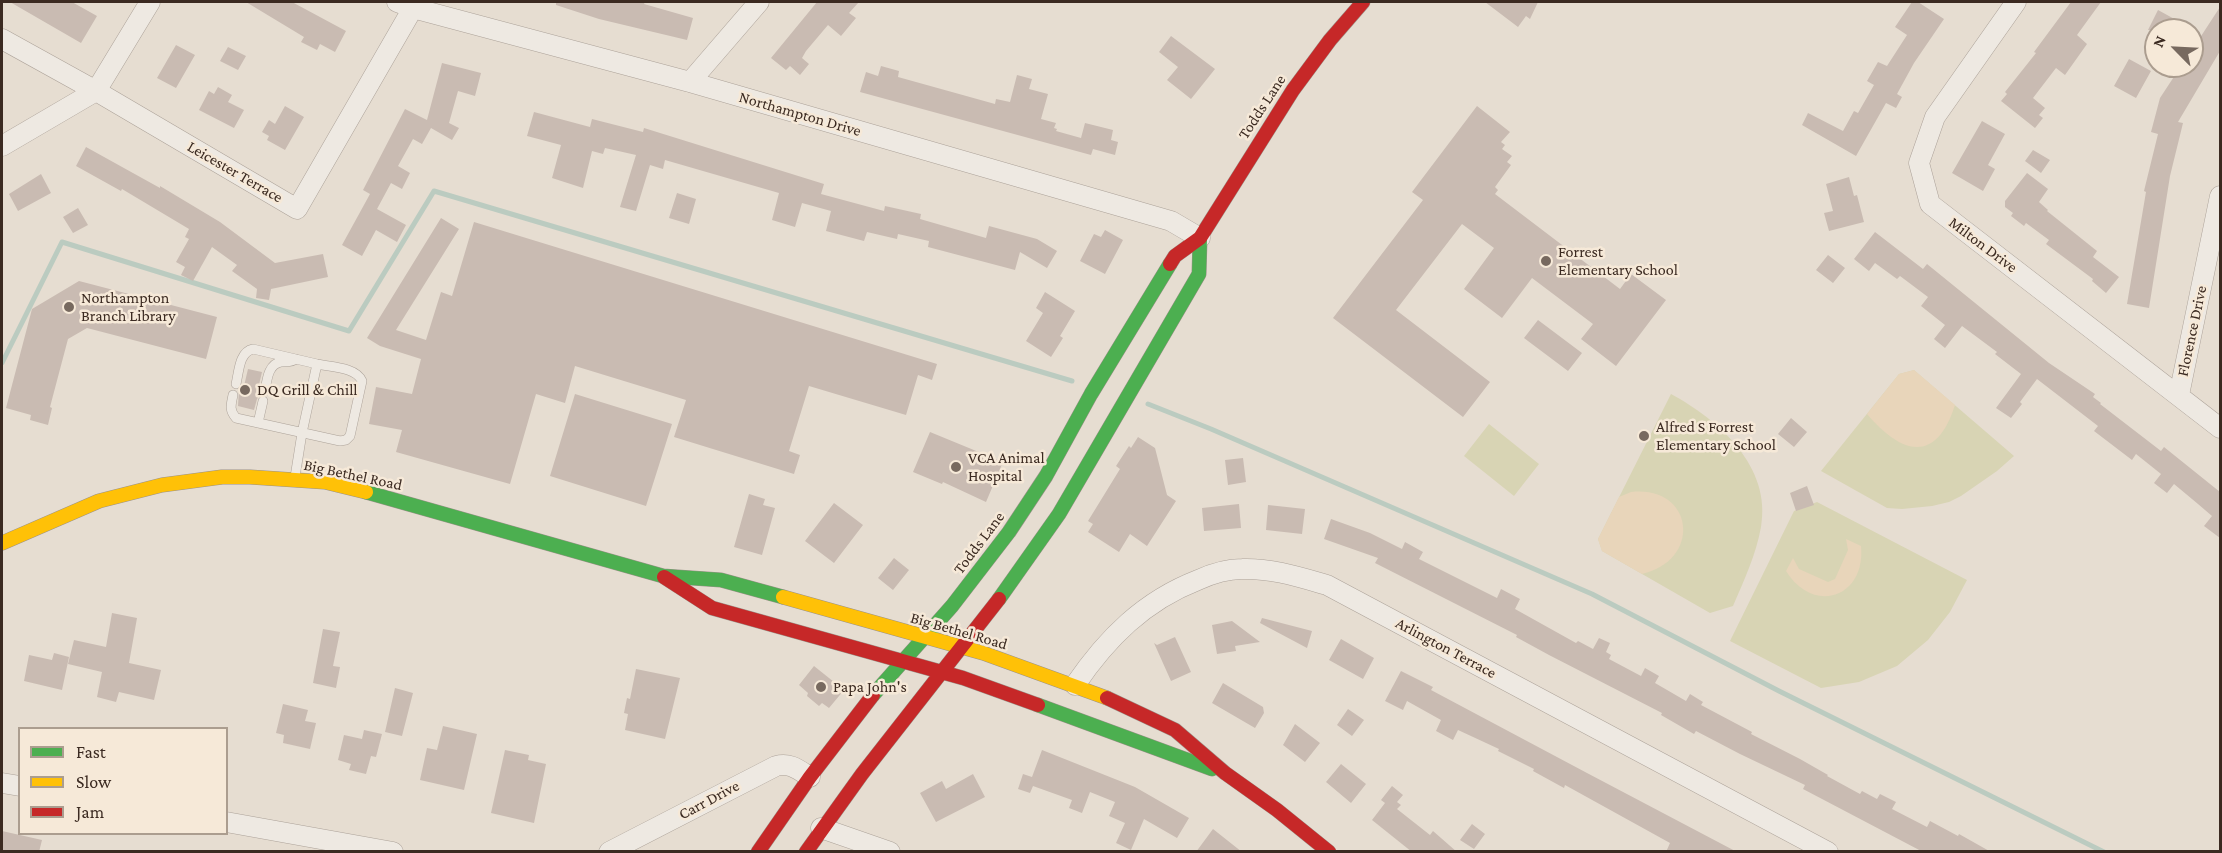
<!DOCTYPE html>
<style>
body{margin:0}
#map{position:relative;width:2222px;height:853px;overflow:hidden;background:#e6ddd1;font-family:"Crimson Pro",serif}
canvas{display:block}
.frame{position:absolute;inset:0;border:3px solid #3b2a21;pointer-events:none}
.legend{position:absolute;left:18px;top:727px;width:210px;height:108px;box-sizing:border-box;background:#f6e9d8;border:2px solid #ab9d8f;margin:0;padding:8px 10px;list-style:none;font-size:18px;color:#3b2a21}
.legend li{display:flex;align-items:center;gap:12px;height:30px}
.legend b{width:30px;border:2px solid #ab9d8f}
.north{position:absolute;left:2144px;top:18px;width:60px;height:60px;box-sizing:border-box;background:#f6e9d8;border:2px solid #ab9d8f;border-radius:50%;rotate:294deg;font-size:16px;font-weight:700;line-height:24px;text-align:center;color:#3b2a21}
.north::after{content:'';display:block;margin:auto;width:21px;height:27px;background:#77695f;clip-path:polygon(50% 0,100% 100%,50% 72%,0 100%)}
</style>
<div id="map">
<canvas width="2222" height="853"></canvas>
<div class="frame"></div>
<ul class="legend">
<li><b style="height:8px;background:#4caf50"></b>Fast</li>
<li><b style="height:8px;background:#ffc107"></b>Slow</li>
<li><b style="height:8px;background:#c62828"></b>Jam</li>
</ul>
<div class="north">N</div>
</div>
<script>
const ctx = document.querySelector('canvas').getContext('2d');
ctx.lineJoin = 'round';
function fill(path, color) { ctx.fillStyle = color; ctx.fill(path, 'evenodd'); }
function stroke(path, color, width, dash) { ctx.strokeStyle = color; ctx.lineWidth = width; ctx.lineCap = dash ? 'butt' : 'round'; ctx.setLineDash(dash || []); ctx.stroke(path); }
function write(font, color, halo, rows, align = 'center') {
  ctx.font = font + ' "Crimson Pro",serif'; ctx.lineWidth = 5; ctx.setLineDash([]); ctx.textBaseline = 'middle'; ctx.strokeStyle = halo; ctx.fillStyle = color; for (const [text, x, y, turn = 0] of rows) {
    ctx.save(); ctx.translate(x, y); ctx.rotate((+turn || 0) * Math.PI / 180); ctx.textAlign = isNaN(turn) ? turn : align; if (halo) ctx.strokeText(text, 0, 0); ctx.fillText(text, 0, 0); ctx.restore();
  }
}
const green = new Path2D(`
 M1914,370L2014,456L1997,471L1961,496L1949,502L1932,506L1902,509L1887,508L1821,471L1899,374Z
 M1671,394C1719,420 1772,467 1761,527C1756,555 1744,580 1733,606L1710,613L1602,551L1598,539Z
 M1489,424L1539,464L1514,496L1464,456Z
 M1817,502L1967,580L1950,612L1928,640L1897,666L1859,682L1821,688L1730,641L1794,511Z`);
const sand = new Path2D(`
 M1914,370L1955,405C1936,465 1901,454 1867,414L1899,374Z
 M1631,492C1694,485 1703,560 1642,574L1602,551L1598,539L1619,497Z
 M1846,539L1861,546C1866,598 1813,615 1786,571L1793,558L1799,569L1828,582L1835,579L1848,550Z`);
const stream = new Path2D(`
 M2,363L62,242L349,331L434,191L1072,381
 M1148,404L1211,429L1592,594L1779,691L2104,852`);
const building = new Path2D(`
 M10,2H72L97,16L81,43Z
 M246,2H292L346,31L335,52L320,44L317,50L301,42L304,37Z
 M556,2H645L644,4L693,18L687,40L599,19L556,5Z
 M817,2H859L849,13L856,18L841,36L828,25L806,51L802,58L809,64L800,75L790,66L786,70L771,58Z
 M1485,2H1538L1530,19L1526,16L1518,27Z
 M1912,2H1918L1944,19L1914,63L1897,94L1902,97L1896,108L1886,103L1856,156L1802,125L1808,113L1843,131L1854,111L1858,113L1874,85L1867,81L1878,62L1887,66L1907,35L1895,27Z
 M2071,2H2101L2077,35L2087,44L2065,75L2056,68L2033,98L2045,108L2039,115L2043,118L2035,128L2001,101L2007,94L2005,92L2036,53L2034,52Z
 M2220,7V51L2178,122L2183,123L2170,176L2149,308L2127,304L2146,192L2144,191L2158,134L2151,132L2160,98L2181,66H2192V50Z
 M2158,10L2178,21L2173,30H2148Z
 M1171,36L1215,69L1191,99L1167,80L1178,67L1159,52Z
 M176,45L195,55L176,88L157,78Z
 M228,47L246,56L238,70L220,61Z
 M2129,59L2151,71L2136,98L2114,86Z
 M442,63L481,73L475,96L458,91L449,123L459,128L452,140L431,128L422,144L413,139L398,166L410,173L402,189L391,183L377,209L406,225L397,242L376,230L362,256L342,245L370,194L363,190L405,109L427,120Z
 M881,66L899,71L898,77L995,104L996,99L1010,102L1017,75L1032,79L1029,89L1048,94L1041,119L1056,123L1054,128L1057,129L1056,131L1081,138L1085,123L1113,130L1111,140L1118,142L1115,155L1093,149L1091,155L860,92L866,72L878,76Z
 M218,87L232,95L228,102L244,110L234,128L199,110L209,91L214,94Z
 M285,106L304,117L285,150L267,140L269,136L262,132L269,120L275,124Z
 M1477,106L1510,132L1501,142L1505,145L1502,149L1512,156L1507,162L1511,165L1495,187L1498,190L1495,194L1620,289L1631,274L1666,300L1616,366L1581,339L1593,324L1532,278L1502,318L1464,289L1494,248L1462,224L1396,310L1490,382L1463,417L1333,318L1423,200L1412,192Z
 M534,112L590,127L592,119L643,132L644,128L824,184L821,194L884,211L885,206L921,214L920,219L986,238L989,226L1037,239L1057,251L1047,268L1020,252L1015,270L928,247L929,241L898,234L897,239L867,232L864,241L826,231L831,211L802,203L795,227L772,220L779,193L665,160L663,169L650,165L636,211L620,207L636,155L605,148L603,154L592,151L583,188L552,178L561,145L527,136Z
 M1982,121L2005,134L1988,165L1995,169L1983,191L1952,173Z
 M86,147L160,188V186L220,222L275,263L323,254L328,277L271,289L269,300L256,298L257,289L232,271L237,265L212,247L193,281L181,275L185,267L176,262L189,239L185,237L189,229L122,189L121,191L76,166Z
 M2033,150L2050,160L2041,173L2025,161Z
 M2027,173L2048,189L2039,202L2048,210L2047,211L2097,251L2093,257L2119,277L2106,293L2092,281L2093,279L2046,244L2049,240L2026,223L2024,226L2011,216L2013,213L2005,207V201Z
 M41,174L51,193L18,211L9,194Z
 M1849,177L1854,196L1857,195L1864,222L1829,231L1824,213L1833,211L1826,184Z
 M677,193L696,199L689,224L669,218Z
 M78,208L88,225L73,233L63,217Z
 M441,218L459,229L396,330L426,340L441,292L452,296L474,222L937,364L932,380L918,375L906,415L809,386L789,451L800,455L794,474L674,437L686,400L575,366L565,403L536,394L510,484L396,452L402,430L369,424L376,387L412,394L421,359L380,346L367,338Z
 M1105,230L1123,240L1105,274L1080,261L1094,234L1101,237Z
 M1875,232L1923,269L1927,264L2049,363L2095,394L2093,397L2101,403L2100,404L2161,451L2164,447L2220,492V538L2204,526L2212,516L2198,504L2174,484L2167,493L2154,483L2161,474L2136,454L2132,460L2094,431L2098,426L2037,379L2020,402L2022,404L2011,418L1996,408L2021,374L1995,354L1997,352L1962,326L1945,348L1934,339L1945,325L1921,306L1928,297L1900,276L1897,279L1875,263L1869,271L1854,259Z
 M1828,255L1845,268L1833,283L1816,270Z
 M79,281L217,317L206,359L87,328L68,339L50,407L52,408L48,425L30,420L31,415L6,408L32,309Z
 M1045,292L1075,311L1060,336L1063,338L1051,357L1026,341L1043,313L1036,308Z
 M1538,320L1582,353L1568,371L1524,338Z
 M248,369L262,372L258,389L260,395L257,399L254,410L238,406L239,390L244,386Z
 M575,394L672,424L646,506L550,476Z
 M1791,418L1807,432L1794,447L1778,434Z
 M930,432L1003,462L986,502L943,482L942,484L913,472Z
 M1138,437L1155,448L1167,495L1176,501L1147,546L1130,534L1119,552L1088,532L1093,524L1088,521L1120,469L1116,466L1129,446L1131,448Z
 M1243,458L1246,482L1228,485L1225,460Z
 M1807,486L1814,505L1796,511L1790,493Z
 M749,494L765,499L763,505L775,508L762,555L734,547Z
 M834,503L863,525L834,563L805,541Z
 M1239,504L1241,528L1204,531L1202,508Z
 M1268,505L1305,509L1302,534L1266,530Z
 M1331,519L1370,533L1402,549L1405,542L1423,552L1419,559L1497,598L1501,589L1520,599L1515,609L1576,643L1578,641L1593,649L1599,638L1610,643L1606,652L1611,655L1609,659L1641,676L1645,668L1659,676L1655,683L1686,701L1690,694L1703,702L1701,705L1752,732L1751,734L1800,759L1828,775L1827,776L1860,794L1862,791L1877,799L1880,794L1896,802L1892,809L1927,827L1930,821L1958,836L1959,834L1991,852H1923L1803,789L1805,785L1740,754L1696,731L1694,734L1661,715L1662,713L1549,655L1516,637L1517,635L1375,563L1378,558L1324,539Z
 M894,558L909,570L893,590L878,578Z
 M112,613L137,618L129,663L161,670L154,700L119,692L116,702L97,697L102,672L68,664L74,640L106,647Z
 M1262,618L1312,631L1307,648L1260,623Z
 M1232,621L1260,642L1235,646L1236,651L1217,654L1212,625Z
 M323,629L340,632L333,666L340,667L336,688L313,683Z
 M1175,637L1191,672L1171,681L1154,643L1157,645Z
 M1341,639L1374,658L1363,679L1329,660Z
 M54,653L69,657L62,690L24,681L29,655L52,660Z
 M814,666L844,690L829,708L822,703L819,706L807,696L808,693L799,685Z
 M636,669L680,678L665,739L625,730L628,714L624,713L627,698L630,699Z
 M1401,671L1433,687L1431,690L1587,773L1737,852H1666L1670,843L1565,785L1564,788L1533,771L1534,769L1498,751L1499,749L1458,730L1453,740L1436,731L1441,720L1407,701L1403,710L1385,701Z
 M1223,683L1263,707L1264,713L1255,728L1212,703Z
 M395,688L413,693L402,736L385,732Z
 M283,704L308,710L305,721L316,723L310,749L283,743L284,735L276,733Z
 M1348,709L1364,720L1352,736L1337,725Z
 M1295,724L1320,743L1305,762L1283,745Z
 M443,726L477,734L464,790L420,780L427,748L437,750Z
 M364,730L382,734L376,757L371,756L366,774L349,770L351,764L338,760L344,735L362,739Z
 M505,750L529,755L528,760L546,764L534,823L491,813Z
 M1042,750L1135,787L1189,818L1177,838L1144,819L1131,850L1116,843L1125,823L1109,816L1115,802L1090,792L1082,813L1069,808L1072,800L1033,786L1030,793L1018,789L1023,774L1032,777Z
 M1341,764L1366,784L1351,803L1326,782Z
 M973,774L985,797L936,822L920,793L942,781L946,789Z
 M1392,786L1403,795L1397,802L1401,805L1397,809L1430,835L1433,831L1457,852H1412L1372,820L1385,803L1381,800Z
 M1472,824L1485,834L1474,849L1460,840Z
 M1213,829L1242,852H1196Z
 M2,831L42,840L39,852H2Z`);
const lane = new Path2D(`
 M236,384C239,372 239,352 253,349L317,364
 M265,391C267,380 268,364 281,362C288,361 290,363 296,359
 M233,395C231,405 229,410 236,418L340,441L346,440L350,436L362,381C356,367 331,367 317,364L302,433L295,477
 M258,423L263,401`);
const street = new Path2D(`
 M397,2L413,8L690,82L1171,221L1200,238
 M2016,2L1935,117L1919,163L1930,204L2220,428
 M2,39L96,91L297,209L413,8
 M690,82L759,2
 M2,146L96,91L150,2
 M2179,395L2220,196
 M1075,685C1107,638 1144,601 1198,580C1211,574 1228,569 1242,569C1271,568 1299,577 1327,585L1828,852
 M2,783L20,786
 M226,822L393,852
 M821,828L890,852
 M609,852L776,766C790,762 799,770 810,777`);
const fast = new Path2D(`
 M366,492L663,576L721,580L783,597
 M999,599L1059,514L1199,274L1200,238
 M873,695L952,606L1009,532L1046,476L1091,394L1170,264
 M1038,705L1212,769`);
const slow = new Path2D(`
 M2,543L99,501L162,485L222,477H250L325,482L366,492
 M783,597L983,653L1107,698`);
const jam = new Path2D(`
 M1170,264L1175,256L1200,238L1293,90L1330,40L1363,2
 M664,577L712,608L963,678L1038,705
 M1107,698L1175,730L1225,773L1277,810L1329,852
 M758,852L810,777L873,695
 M806,852L862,774L999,599`);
const markers = [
 [1546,261,6,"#77695f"],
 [69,307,6,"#77695f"],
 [245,390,6,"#77695f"],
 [1644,436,6,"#77695f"],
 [956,467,6,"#77695f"],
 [821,687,6,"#77695f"]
];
const streetNames = [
 ["Todds Lane",1262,107,-57],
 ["Northampton Drive",800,114,16],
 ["Leicester Terrace",235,172,30],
 ["Milton Drive",1983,245,37],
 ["Florence Drive",2192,331,-78],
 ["Big Bethel Road",353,475,12],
 ["Todds Lane",979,543,-53],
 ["Big Bethel Road",959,631,16],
 ["Arlington Terrace",1446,648,28],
 ["Carr Drive",709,800,-28]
];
const poiNames = [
 ["Forrest",1558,252],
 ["Elementary School",1558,270],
 ["Northampton",81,298],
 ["Branch Library",81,316],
 ["DQ Grill & Chill",257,390],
 ["Alfred S Forrest",1656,427],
 ["Elementary School",1656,445],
 ["VCA Animal",968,458],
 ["Hospital",968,476],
 ["Papa John's",833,687]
];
fill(green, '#d8d4b4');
fill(sand, '#e8d5ba');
stroke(stream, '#bbcbc0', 5);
fill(building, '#c9bbb2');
stroke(lane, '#aca299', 10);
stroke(street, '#aca299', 21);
stroke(fast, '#9b9289', 15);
stroke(slow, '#9b9289', 15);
stroke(jam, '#9b9289', 15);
stroke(lane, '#eee9e2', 9);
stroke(street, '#eee9e2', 20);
stroke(fast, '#4caf50', 14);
stroke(slow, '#ffc107', 14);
stroke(jam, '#c62828', 14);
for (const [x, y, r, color] of markers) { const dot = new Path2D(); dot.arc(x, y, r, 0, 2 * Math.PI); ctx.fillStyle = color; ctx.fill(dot); stroke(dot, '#f6e9d8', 2); }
write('16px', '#3b2a21', '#f6e9d8', streetNames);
write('16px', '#3b2a21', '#f6e9d8', poiNames, 'left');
</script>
